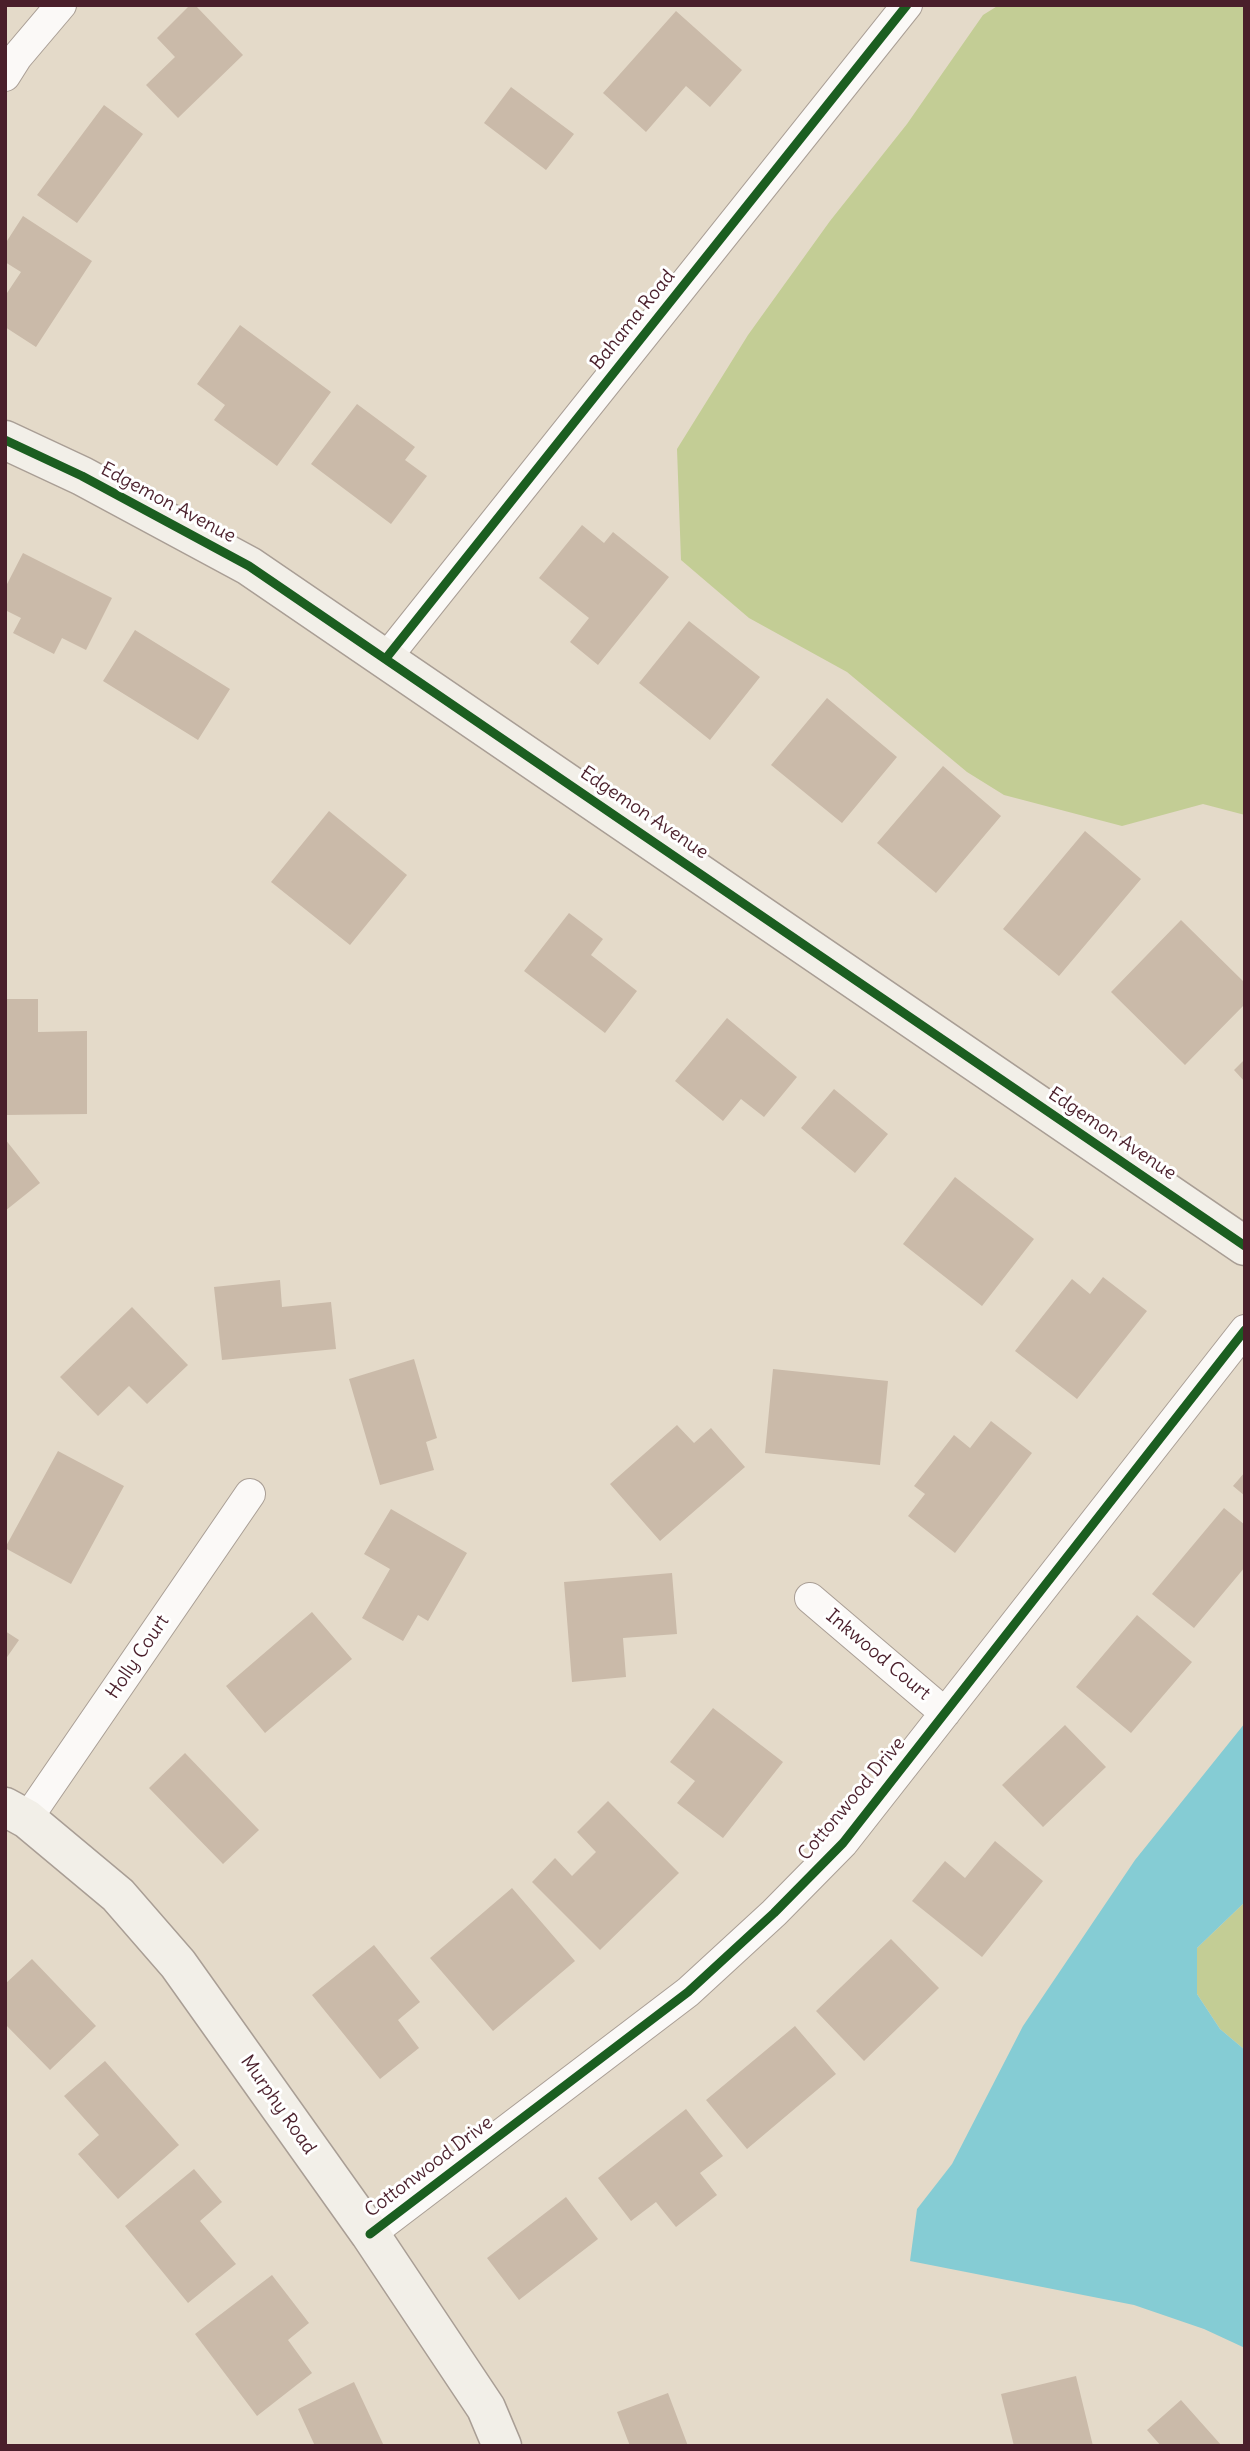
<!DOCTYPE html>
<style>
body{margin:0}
#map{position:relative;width:1250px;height:2451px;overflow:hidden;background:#e4dac9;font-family:Delius,sans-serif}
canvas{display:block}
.frame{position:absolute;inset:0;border:7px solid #4a1f2b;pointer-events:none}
</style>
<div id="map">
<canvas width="1250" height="2451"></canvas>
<div class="frame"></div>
</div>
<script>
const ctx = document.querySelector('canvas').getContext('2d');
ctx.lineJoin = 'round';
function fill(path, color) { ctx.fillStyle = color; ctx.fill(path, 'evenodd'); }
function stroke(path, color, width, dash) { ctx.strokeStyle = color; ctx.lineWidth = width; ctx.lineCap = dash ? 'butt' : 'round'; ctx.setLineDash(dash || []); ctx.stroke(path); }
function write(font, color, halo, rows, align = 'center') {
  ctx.font = font + ' Delius,sans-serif'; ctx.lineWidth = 6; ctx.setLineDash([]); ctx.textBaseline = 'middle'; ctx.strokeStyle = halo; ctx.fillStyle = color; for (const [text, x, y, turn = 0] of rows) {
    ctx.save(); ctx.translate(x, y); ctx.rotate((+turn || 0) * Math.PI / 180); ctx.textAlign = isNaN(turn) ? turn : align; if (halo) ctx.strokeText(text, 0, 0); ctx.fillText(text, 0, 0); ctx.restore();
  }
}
const green = new Path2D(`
 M999,5H1245V815L1203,804L1122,826L1004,795L967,772L847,672L749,618L681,560L677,449L748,335L830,221L907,124L983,15Z
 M1245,1902V2050L1220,2029L1197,1994V1948Z`);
const water = new Path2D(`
 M1245,1723V1902L1197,1948V1994L1220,2029L1245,2050V2348L1204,2329L1134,2305L910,2261L917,2209L952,2164L1023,2026L1135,1860Z`);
const building = new Path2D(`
 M190,5H195L243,55L178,118L146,85L175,57L157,38Z
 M676,11L742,70L710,107L686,86L646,132L603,93Z
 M511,87L574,134L546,170L484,123Z
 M104,105L143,134L77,223L37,195Z
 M23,216L92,261L36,347L5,327V296L21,272L5,262V244Z
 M240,325L331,392L277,466L214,420L225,405L197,384Z
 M357,404L415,447L405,460L427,476L391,524L311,464Z
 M582,525L604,543L613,532L669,577L598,665L570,642L589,618L539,578Z
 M23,553L112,598L86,650L62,638L54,654L13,633L21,618L5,610V588Z
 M689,621L760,677L710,740L639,683Z
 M135,630L230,689L198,740L103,681Z
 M827,698L897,757L842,823L771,765Z
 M943,766L1001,816L936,893L877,843Z
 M329,811L407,875L350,945L271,882Z
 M1085,831L1141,879L1059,976L1003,929Z
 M569,913L603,939L591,955L637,991L605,1033L524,971Z
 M1181,920L1245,983V1004L1185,1065L1111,992Z
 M5,999H38V1032L87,1031V1114L5,1115Z
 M727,1018L797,1077L764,1117L741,1099L723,1121L675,1081Z
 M1245,1059V1082L1234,1070Z
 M834,1089L888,1134L855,1173L801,1128Z
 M5,1139L40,1183L5,1211Z
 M955,1177L1034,1239L982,1306L903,1244Z
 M1103,1277L1147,1311L1077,1399L1015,1351L1072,1279L1090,1294Z
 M280,1280L282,1307L331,1302L336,1349L222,1360L214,1287Z
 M132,1307L188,1365L147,1404L129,1386L98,1416L60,1377Z
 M414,1359L437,1438L426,1442L434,1470L380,1485L349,1379Z
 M773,1369L888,1381L880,1465L765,1453Z
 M991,1421L1032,1453L955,1553L908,1516L925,1494L914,1486L954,1435L970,1448Z
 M677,1425L694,1443L711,1428L745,1467L660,1541L610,1484Z
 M58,1451L124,1486L71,1584L5,1548Z
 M1245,1472V1496L1233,1486Z
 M1224,1508L1245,1525V1567L1194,1628L1152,1594Z
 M391,1509L467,1553L428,1621L418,1615L403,1641L362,1618L390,1569L364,1554Z
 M672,1573L677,1634L623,1638L626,1677L572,1682L564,1582Z
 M312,1612L352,1659L265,1733L226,1686Z
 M1137,1615L1192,1662L1131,1733L1076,1687Z
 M5,1631L19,1640L5,1660Z
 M713,1708L783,1762L723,1838L677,1803L695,1781L670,1762Z
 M1065,1725L1106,1767L1043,1827L1002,1785Z
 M185,1753L259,1830L223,1864L149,1788Z
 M608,1801L679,1873L600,1950L532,1882L555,1858L572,1876L596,1852L577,1832Z
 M995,1841L1043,1881L982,1957L912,1901L945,1861L965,1878Z
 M512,1888L575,1961L493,2031L430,1958Z
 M891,1939L939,1988L864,2061L816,2011Z
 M374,1945L420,2002L398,2020L419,2048L380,2079L312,1995Z
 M32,1959L96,2026L50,2070L5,2024V1984Z
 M795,2026L836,2074L747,2149L706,2100Z
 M105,2061L179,2145L118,2199L78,2154L99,2135L64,2096Z
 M686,2109L723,2156L700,2173L717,2195L676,2227L656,2202L631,2221L598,2178Z
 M194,2169L222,2202L200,2221L236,2264L188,2303L125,2226Z
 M566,2197L598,2239L519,2300L487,2258Z
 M272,2275L309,2323L288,2340L312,2373L257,2416L195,2334Z
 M1076,2376L1093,2446H1014L1001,2394Z
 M354,2382L384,2446H315L298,2409Z
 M668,2393L688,2446H630L617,2412Z
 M1181,2400L1222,2446H1161L1147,2430Z`);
const street = new Path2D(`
 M5,76L17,57L61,5
 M387,657L907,5
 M810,1598L945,1713
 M27,1819L250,1494
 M370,2234L688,1992L774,1913L843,1843L1245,1330`);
const secondary = new Path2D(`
 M5,440L82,476L249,566L1245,1246
 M5,1807L27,1819L118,1895L178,1964L370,2234L486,2408L502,2446`);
const cycleway = new Path2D(`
 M5,440L82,476L249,566L1245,1246
 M387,657L907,5
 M370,2234L688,1992L774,1913L843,1843L1245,1330`);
const streetNames = [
 ["Bahama Road",633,320,-51],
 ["Edgemon Avenue",168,503,28],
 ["Edgemon Avenue",644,813,34],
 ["Edgemon Avenue",1112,1134,34],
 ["Inkwood Court",878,1655,40],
 ["Holly Court",138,1657,-56],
 ["Cottonwood Drive",852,1799,-50],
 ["Murphy Road",278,2105,55],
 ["Cottonwood Drive",429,2167,-37]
];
fill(green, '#c3cd95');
fill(water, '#85ccd4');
fill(building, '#cabaa9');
stroke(street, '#a99e95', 32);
stroke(secondary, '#a99e95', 41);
stroke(street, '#fbf9f7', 30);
stroke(secondary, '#f2efe8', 38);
stroke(cycleway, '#1b5e20', 9);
write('19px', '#4a1f2b', '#fff', streetNames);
</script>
